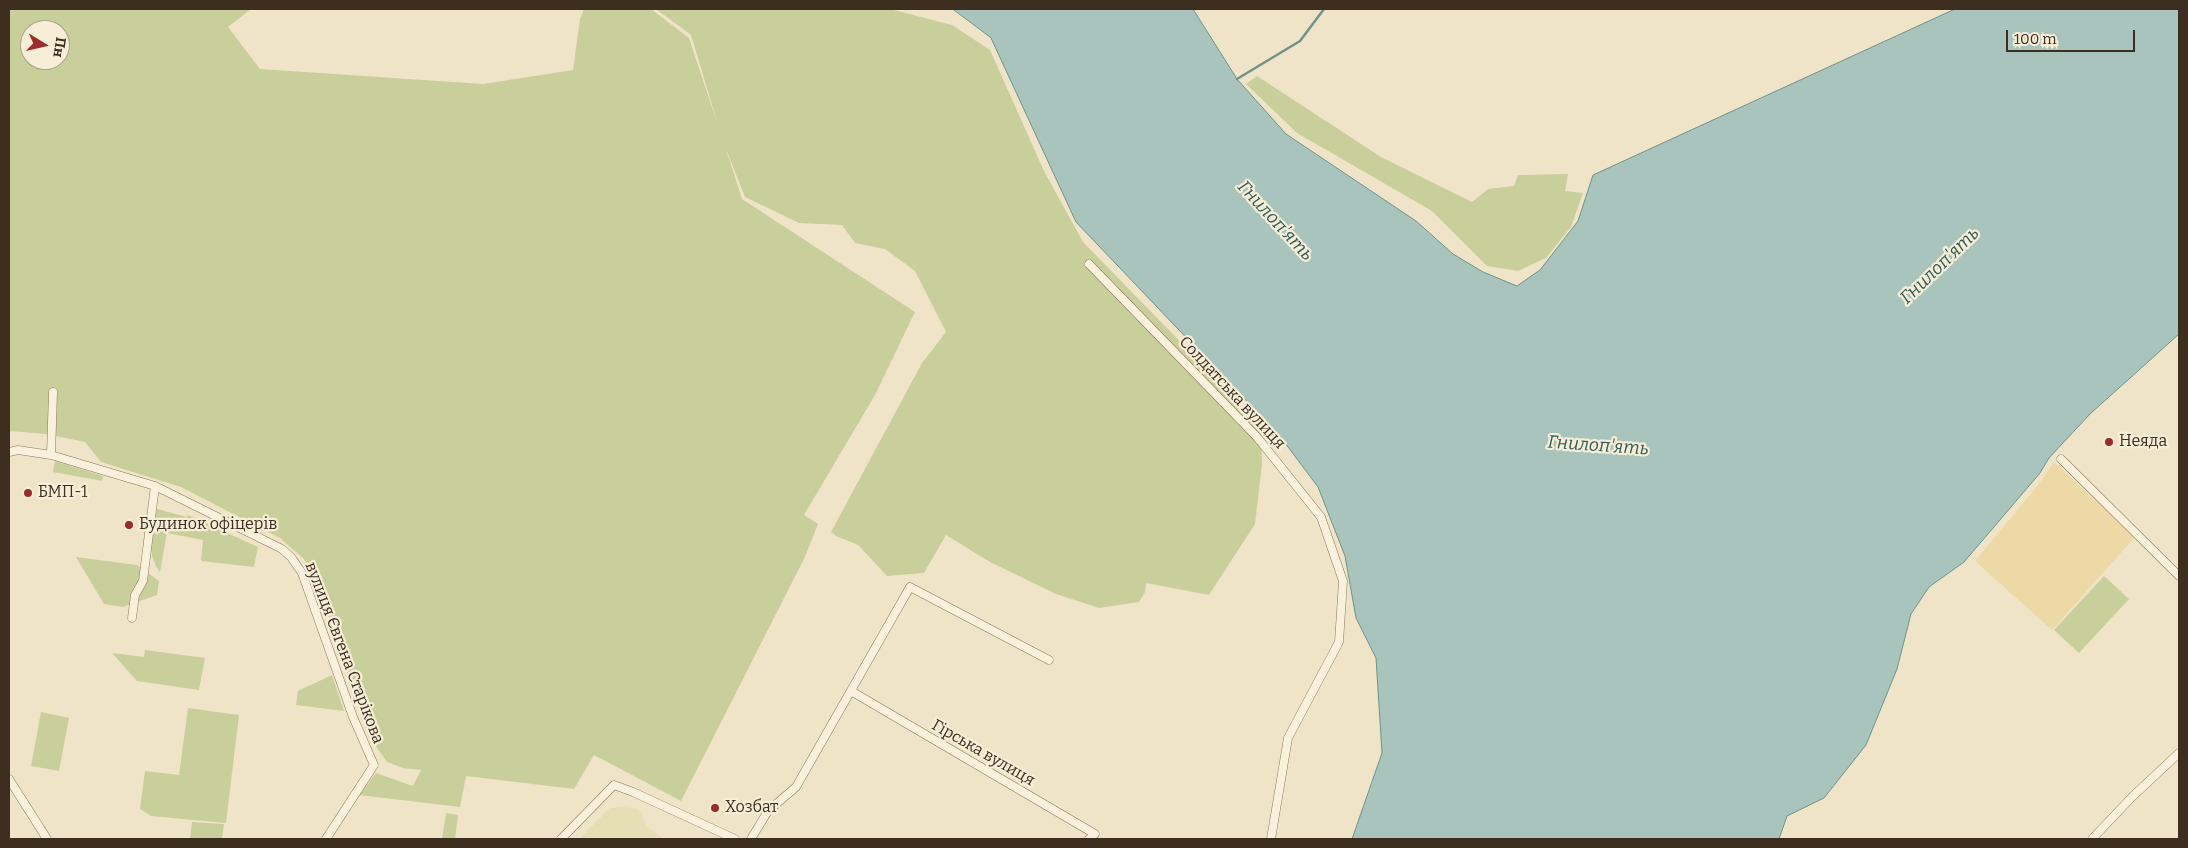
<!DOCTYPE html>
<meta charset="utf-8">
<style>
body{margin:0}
#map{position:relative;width:2188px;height:848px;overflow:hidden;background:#f0e4c8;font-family:Bitter,serif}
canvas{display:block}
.frame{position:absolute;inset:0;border:10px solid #3d2e20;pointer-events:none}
.north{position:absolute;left:20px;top:20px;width:50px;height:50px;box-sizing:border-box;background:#f7eed8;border:1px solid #ada18e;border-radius:50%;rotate:99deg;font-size:14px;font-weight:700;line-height:20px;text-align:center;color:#3d2e20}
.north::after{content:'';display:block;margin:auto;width:18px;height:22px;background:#9e2a2b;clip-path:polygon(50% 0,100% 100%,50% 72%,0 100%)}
.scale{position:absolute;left:2006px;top:30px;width:129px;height:22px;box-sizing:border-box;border:2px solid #3d2e20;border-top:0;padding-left:6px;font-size:15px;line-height:18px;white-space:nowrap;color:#3d2e20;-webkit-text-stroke:4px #f7eed8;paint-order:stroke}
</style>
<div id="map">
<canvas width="2188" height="848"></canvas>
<div class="frame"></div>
<div class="north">Пн</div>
<div class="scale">100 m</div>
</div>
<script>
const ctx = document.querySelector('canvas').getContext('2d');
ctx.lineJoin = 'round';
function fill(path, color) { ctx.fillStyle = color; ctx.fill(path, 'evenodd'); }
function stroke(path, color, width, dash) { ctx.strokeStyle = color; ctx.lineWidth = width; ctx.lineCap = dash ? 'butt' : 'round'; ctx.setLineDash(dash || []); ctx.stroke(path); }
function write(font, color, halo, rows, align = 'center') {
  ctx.font = font + ' Bitter,serif'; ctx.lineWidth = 4.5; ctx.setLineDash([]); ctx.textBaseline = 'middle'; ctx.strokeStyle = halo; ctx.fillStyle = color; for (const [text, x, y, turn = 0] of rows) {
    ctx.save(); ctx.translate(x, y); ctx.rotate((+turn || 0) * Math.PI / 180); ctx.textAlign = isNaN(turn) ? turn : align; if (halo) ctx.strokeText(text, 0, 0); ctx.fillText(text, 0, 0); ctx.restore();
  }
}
const farmland = new Path2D(`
 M622,807L638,809L648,828L665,839H579L610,808Z`);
const green = new Path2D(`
 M9,9H251L228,27L260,69L483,84L573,70L580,19L584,9H651L689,38L718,125L691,35L656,9H890L952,25L990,50L1044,171L1083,242L1207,369L1261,429L1262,465L1255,524L1209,595L1146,583L1145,592L1139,602L1099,608L1056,594L990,562L946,535L924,573L887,576L858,545L836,536L831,532L922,363L946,332L915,271L885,249L855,243L842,225L799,223L745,197L726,149L742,199L915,312L875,395L804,515L818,524L805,557L681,801L594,755L574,789L466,776L460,807L359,795L376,773L413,786L421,770L403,768L387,762L368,735L318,584L304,559L280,538L181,487L101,462L85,442L46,434L9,431ZM30,30H60V60H30Z
 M1257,76L1381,157L1472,202L1488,189L1514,186L1518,175L1568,174L1565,191L1583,193L1571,227L1546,258L1518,271L1487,266L1432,211L1297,133L1246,84Z
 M55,461L103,476L102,481L53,472Z
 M157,509L187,517L188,515L258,547L254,567L201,561L203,540L167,533L160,572C145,553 153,531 157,509Z
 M76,557L137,565L159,581L157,595L123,607L104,604Z
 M2104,576L2129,599L2079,653L2054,630Z
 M145,650L205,658L199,690L137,681L112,653L144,657Z
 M332,675L344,711L296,705L298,691Z
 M188,708L239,715L226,823L151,816L140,809L145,771L179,775Z
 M41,712L69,718L59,771L31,766Z
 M446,813L458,815L455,839H442Z
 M192,822L224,824L222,839H190Z`);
const sand = new Path2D(`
 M2054,462L2135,537L2052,630L1975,561L2039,484Z`);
const water = new Path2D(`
 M953,9H1193L1237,79L1286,134L1416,221L1453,254L1483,272L1517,286L1540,270L1578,221L1593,175L1955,9H2179V334L2090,414L2049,458L2040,473L1964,562L1929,587L1911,614L1897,669L1866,745L1824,798L1787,816L1779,839H1352L1382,753L1376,658L1356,618L1345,556L1318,487L1279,435L1076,222L991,38Z`);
const stream = new Path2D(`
 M1237,79L1300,41L1324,9`);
const street = new Path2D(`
 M1089,264L1257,437L1321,517L1343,581L1339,642L1288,738L1271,839
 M9,452L18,450L51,455L155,486L282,549L291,557L302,573L353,717L374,765L326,839
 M51,455L53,392
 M2061,459L2179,576
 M132,618L135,595L143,581L155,486
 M851,691L1095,834L1089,839
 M9,779L47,839
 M561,839L614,785L633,792L735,839
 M751,839L768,811L796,787L910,587L1049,660
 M2094,839L2093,838L2133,796L2179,753`);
const markers = [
 [2109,442,5,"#9e2a2b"],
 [28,493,5,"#9e2a2b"],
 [129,525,5,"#9e2a2b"],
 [715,808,5,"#9e2a2b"]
];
const streetNames = [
 ["Солдатська вулиця",1232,393,47],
 ["вулиця Євгена Старікова",344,653,69],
 ["Гірська вулиця",983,753,30]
];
const poiNames = [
 ["Неяда",2119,442],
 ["БМП-1",38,493],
 ["Будинок офіцерів",139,525],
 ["Хозбат",725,808]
];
const waterNames = [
 ["Гнилоп'ять",1275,221,47],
 ["Гнилоп'ять",1940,266,-44],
 ["Гнилоп'ять",1598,446,4]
];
fill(farmland, '#e6deb5');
fill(green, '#c9cf9b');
fill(sand, '#ecd9a5');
fill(water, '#a9c4bc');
stroke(water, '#6f938a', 1);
stroke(stream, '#6f938a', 2.5);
stroke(street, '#8d765c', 9);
stroke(street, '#faf1dc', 8);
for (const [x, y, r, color] of markers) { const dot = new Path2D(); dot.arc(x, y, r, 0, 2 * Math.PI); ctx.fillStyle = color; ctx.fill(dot); stroke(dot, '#f7eed8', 2); }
write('16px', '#3d2e20', '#f7eed8', streetNames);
write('16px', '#3d2e20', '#f7eed8', poiNames, 'left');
write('italic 18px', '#2f5d5a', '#f7eed8', waterNames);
</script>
